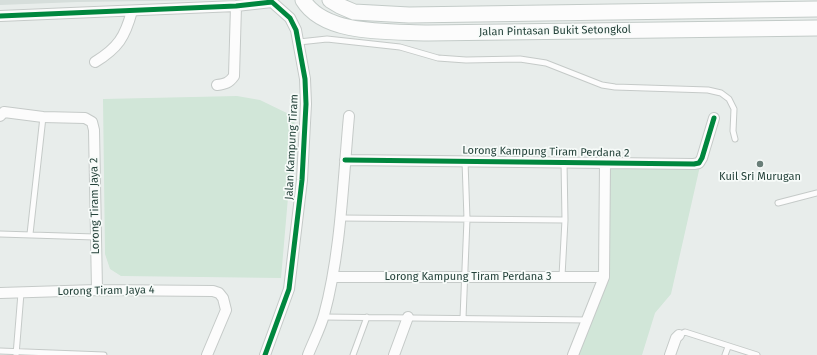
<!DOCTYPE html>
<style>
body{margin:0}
canvas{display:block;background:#e8edeb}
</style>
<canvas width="817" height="355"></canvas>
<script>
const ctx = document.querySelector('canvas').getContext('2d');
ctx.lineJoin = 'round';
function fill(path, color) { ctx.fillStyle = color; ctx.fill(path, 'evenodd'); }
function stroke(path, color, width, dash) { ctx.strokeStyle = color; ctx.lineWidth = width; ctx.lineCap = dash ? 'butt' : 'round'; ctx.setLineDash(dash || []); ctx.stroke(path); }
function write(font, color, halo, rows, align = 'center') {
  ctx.font = font + ' "Fira Sans",sans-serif'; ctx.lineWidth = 3.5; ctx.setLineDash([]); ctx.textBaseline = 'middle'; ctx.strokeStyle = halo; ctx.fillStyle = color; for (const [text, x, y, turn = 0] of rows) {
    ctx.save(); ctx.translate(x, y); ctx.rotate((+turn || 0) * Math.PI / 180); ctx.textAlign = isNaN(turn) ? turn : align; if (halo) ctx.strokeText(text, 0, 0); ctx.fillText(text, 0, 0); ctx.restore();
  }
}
const built = new Path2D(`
 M0,0H213L78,2L0,5Z`);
const green = new Path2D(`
 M237,96L260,100L295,117L281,278L121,276L110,269L105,254L103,99Z
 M608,165L700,166L671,294L655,313L642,355H574L606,277Z`);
const lane = new Path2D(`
 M299,42L327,39L400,47L438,58L466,60L520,59L546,63L602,85L615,87L708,90L721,93L729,99L734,109L733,131L735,139
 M778,203L817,193
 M340,218L565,220
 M0,234L95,237
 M30,234L43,117
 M562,276L565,220L564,162
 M323,317L588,320
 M463,318L467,219L465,161
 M679,335L685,332L757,355
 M0,351L104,355
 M16,355L21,293
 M353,355L367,317
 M725,355L728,347`);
const street = new Path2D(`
 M0,16L236,6L272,2L290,18L296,30L305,79L306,104L302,180L289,289L265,355
 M95,62C118,48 125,37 132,11
 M217,85C225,84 229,83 234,76L236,6
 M0,116L4,112L43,117L85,118L92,122L94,130L97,290
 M345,160L694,164L699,163L702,158L714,118
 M333,277H604
 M0,293L97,290L213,291L219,293L223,298L226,310L207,355
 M308,355C313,342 320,329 324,315C341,253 343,180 349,116
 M394,355L408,317
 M573,355L604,277L605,163
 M670,355L676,338L679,335`);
const secondary = new Path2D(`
 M303,0C325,36 391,31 428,33L817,28
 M330,0L340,6L354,12L409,15L817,9`);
const cycleway = new Path2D(`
 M0,16L236,6L272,2L290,18L296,30L305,79L306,104L302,180L289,289L265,355
 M345,160L694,164L699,163L702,158L714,118`);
const markers = [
 [760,164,4,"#697e78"]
];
const streetNames = [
 ["Jalan Pintasan Bukit Setongkol",555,31,-1],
 ["Jalan Kampung Tiram",292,147,-87],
 ["Lorong Kampung Tiram Perdana 2",546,152,1],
 ["Lorong Tiram Jaya 2",95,206,-91],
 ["Lorong Kampung Tiram Perdana 3",468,277],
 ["Lorong Tiram Jaya 4",106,291,-1]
];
const poiNames = [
 ["Kuil Sri Murugan",760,177]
];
fill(built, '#d6dedb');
fill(green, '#d1e6d8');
stroke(lane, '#c5cac8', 7);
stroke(street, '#c5cac8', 12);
stroke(secondary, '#c3cbc8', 17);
stroke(lane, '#fcfcfc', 5);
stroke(street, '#fcfcfc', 10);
stroke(secondary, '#fcfcfc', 15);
stroke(cycleway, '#00873e', 5);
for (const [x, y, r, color] of markers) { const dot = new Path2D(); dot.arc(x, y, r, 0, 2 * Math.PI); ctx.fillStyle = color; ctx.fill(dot); stroke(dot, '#f7fbf9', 1.5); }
write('11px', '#24423a', '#f7fbf9', streetNames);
write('11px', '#24423a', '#f7fbf9', poiNames);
</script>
